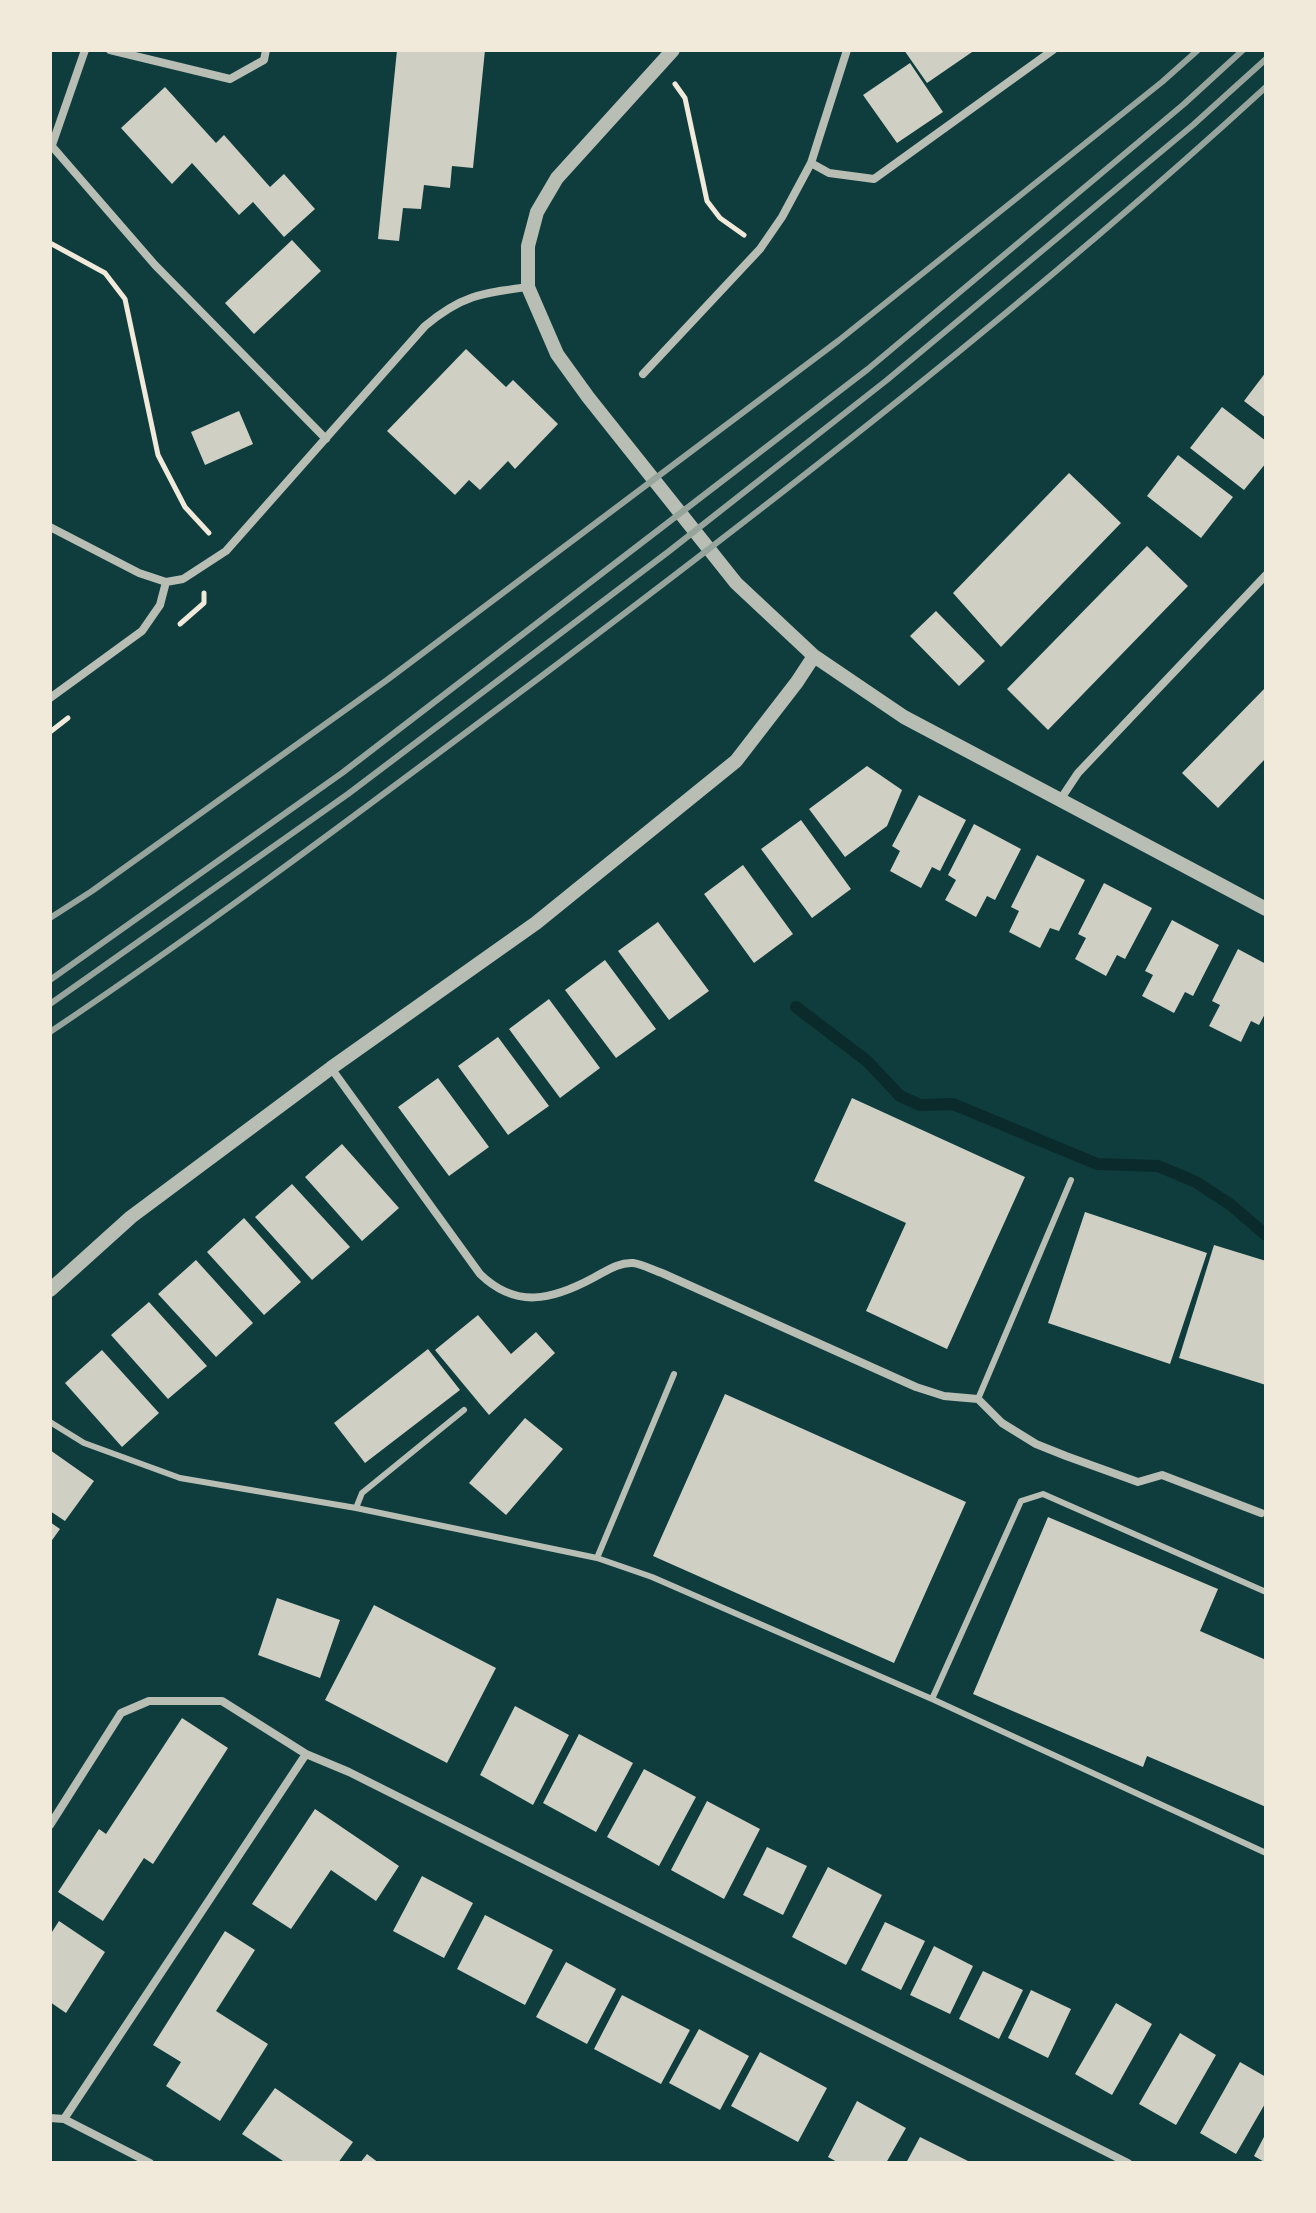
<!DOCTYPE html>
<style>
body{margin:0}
#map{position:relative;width:1316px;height:2213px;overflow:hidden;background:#0f3d3e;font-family:Karla,sans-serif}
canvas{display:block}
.frame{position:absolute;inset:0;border:52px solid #f1e9da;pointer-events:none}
</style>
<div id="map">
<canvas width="1316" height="2213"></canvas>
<div class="frame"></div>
</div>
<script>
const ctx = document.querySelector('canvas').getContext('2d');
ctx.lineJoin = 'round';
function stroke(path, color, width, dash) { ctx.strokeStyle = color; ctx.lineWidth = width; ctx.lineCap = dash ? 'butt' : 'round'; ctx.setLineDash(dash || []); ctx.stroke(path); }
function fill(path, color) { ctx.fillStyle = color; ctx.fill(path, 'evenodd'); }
const stream = new Path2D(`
 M796,1007L867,1061L900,1096L920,1105L953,1104L1097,1164L1158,1166L1196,1182L1231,1205L1266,1235`);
const building = new Path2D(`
 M397,50H485L473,168L452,166L450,188L424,185L421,209L403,208L399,241L378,239Z
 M904,50H975L927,83Z
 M910,63L943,112L897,143L863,95Z
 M165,87L216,143L224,135L270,187L284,174L315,209L284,237L253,202L239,215L192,163L172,184L121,128Z
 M292,240L321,271L254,334L225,303Z
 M466,349L506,387L513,380L558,424L515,469L508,461L480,490L469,480L455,495L387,431Z
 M1266,372V418L1244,401Z
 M1222,407L1266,441V463L1244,490L1190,448Z
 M239,411L253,444L205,465L191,432Z
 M1178,455L1233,497L1201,538L1147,496Z
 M1069,473L1121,523L1001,647L953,593Z
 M1147,546L1188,586L1048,730L1007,689Z
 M936,611L985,661L959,686L910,636Z
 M1266,687V758L1218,808L1182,773Z
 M867,766L902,790L887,826L845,857L809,809Z
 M919,795L966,820L940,871L932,867L921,888L890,871L900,851L892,846Z
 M801,820L851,889L812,918L761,849Z
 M974,824L1021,849L995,900L987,896L976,917L945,900L956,880L948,875Z
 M1037,855L1085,880L1059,931L1050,928L1040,948L1009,932L1019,911L1011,907Z
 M743,865L793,934L754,963L704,894Z
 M1104,883L1152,908L1125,959L1117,955L1106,976L1075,959L1086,938L1078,934Z
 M1172,920L1219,945L1193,996L1185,992L1174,1013L1142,996L1153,975L1145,971Z
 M658,922L709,991L669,1020L618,951Z
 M1238,949L1266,964V1012L1259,1025L1251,1021L1241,1042L1209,1026L1220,1005L1212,1001Z
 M605,960L656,1029L616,1058L565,990Z
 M549,999L600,1068L560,1098L509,1029Z
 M498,1037L549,1106L508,1135L458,1066Z
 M438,1078L489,1147L449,1176L398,1107Z
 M852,1098L1025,1177L947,1349L866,1311L906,1223L814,1181Z
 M342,1144L399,1208L362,1241L305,1177Z
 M292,1184L350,1247L312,1280L255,1217Z
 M1085,1212L1207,1253L1170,1364L1048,1323Z
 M244,1218L301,1282L264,1315L207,1252Z
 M1214,1245L1266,1261V1385L1179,1358Z
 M196,1260L253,1323L216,1357L158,1294Z
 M149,1302L207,1366L168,1399L111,1335Z
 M478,1315L511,1354L536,1332L555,1353L489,1415L435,1350Z
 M428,1349L460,1390L365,1463L334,1423Z
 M102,1350L159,1413L122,1447L65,1383Z
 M725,1394L966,1502L894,1663L653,1556Z
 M525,1418L563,1449L506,1515L469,1483Z
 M50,1450L94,1481L65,1521L50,1511Z
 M1048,1517L1218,1589L1200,1631L1266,1660V1807L1147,1756L1143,1767L973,1694Z
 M50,1522L60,1529L50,1543Z
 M277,1598L340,1620L320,1678L258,1655Z
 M374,1605L496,1668L447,1763L325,1700Z
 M515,1706L569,1735L533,1805L480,1775Z
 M182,1718L228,1748L153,1864L144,1858L103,1921L58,1892L99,1829L106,1834Z
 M579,1734L633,1763L596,1832L543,1803Z
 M644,1769L696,1797L659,1866L607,1837Z
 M707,1801L760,1829L724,1899L671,1870Z
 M315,1809L399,1866L376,1901L331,1870L291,1929L252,1904Z
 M767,1847L807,1866L783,1915L743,1895Z
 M828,1867L882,1895L846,1965L792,1937Z
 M422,1876L473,1903L444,1958L393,1931Z
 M485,1915L553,1950L525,2005L457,1969Z
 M59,1921L105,1952L66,2013L50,2002V1935Z
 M885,1922L925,1941L901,1990L861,1970Z
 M225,1931L255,1950L216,2011L268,2044L220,2121L166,2086L181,2062L153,2045Z
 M934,1946L973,1966L950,2014L910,1995Z
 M566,1962L616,1989L587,2044L536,2017Z
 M983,1971L1023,1990L999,2039L959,2019Z
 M1031,1990L1071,2009L1048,2058L1008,2038Z
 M622,1995L690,2030L661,2084L594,2049Z
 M1116,2003L1152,2024L1112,2095L1075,2074Z
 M699,2029L749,2056L720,2110L669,2083Z
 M1180,2033L1216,2055L1176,2125L1139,2104Z
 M760,2052L827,2088L798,2142L731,2106Z
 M1240,2062L1266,2077V2102L1236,2154L1200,2133Z
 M275,2088L353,2142L338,2163H286L242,2134Z
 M857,2101L906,2128L886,2163H839L828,2157Z
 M1266,2133V2163L1254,2156Z
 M920,2137L972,2163H906Z
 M367,2154L379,2163H360Z`);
const path = new Path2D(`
 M675,84L685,98L707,201L720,218L744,235
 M50,243L105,273L125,299L158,455L185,507L209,533
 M180,624L204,603V593
 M50,732L68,718`);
const service = new Path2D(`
 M978,1399L1071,1180
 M50,1422L84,1443L180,1478L356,1508L597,1558L652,1577L932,1699L1266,1853
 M356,1508L362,1493L464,1410
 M597,1558L674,1374
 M932,1699L1021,1501L1043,1494L1266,1592`);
const minor = new Path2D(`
 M110,50L230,79L264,60L266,50
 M50,144L155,265L326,439
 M52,145L85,50
 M811,163L829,173L874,179L1053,50
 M643,374L760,249L782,217L811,163L847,50
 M50,527L139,573L166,582L183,579L226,551L425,326C462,295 482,293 528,287
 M50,698L142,631L160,605L166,582
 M1060,800L1078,773L1266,575
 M331,1068L480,1274C516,1309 552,1300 593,1278C605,1272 618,1262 633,1263C642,1264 653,1270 662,1273L916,1387L944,1396L978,1399L1002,1423L1036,1444L1066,1456L1138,1482L1162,1475L1261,1513
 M50,1825L121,1713L149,1701H222L306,1754
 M50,2118L64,2119L150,2163
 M64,2119L306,1754L349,1772L1128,2163`);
const tertiary = new Path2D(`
 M673,50L557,178L537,212L528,246V287L557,354L588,397L736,583L814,656L904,717L1266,909
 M50,1290L131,1217L331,1068L536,923L736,761L797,682L814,656`);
const rail = new Path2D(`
 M50,918L92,891L387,680L838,341L1162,82L1198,50
 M50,980L342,773L868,369L1184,104L1243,50
 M50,1004L348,794L668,552L887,380L1193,125L1266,59
 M50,1032C217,920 378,798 539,678C789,490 1036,298 1266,87`);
stroke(stream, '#0a2a2b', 12);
fill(building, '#cfcfc3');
stroke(path, '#f1e9da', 5);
stroke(service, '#b8beb3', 6);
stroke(minor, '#b8beb3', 8);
stroke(tertiary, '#b8beb3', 14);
stroke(rail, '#97a49c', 6);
</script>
